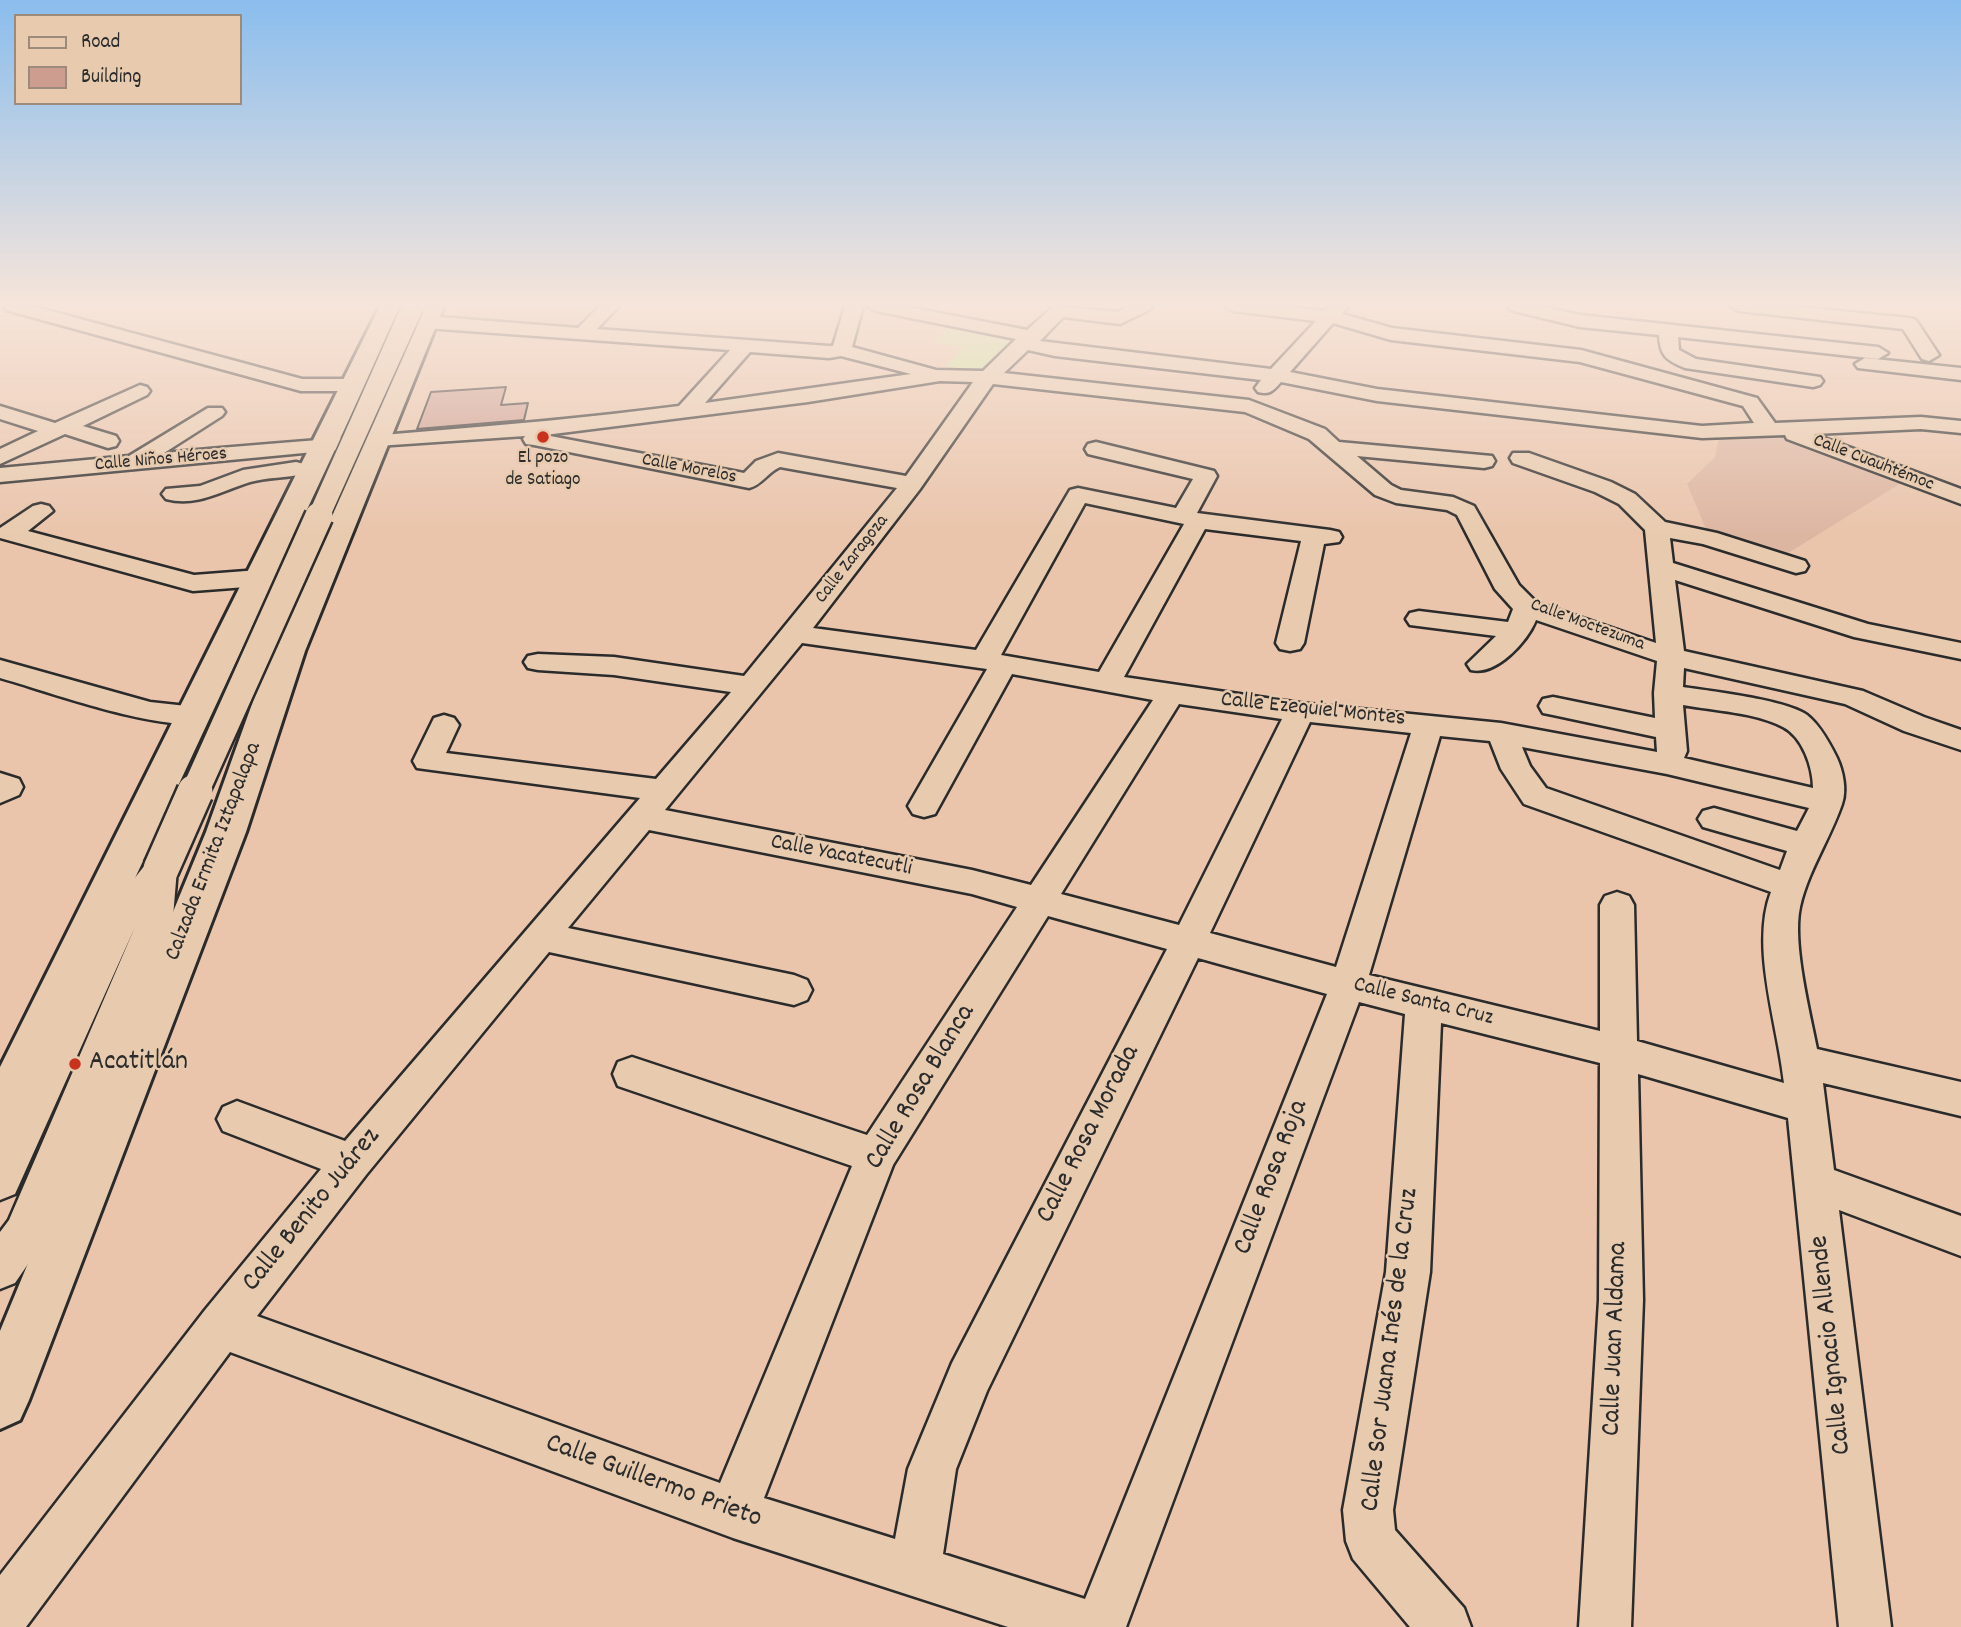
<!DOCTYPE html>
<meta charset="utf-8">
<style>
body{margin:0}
#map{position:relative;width:1961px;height:1627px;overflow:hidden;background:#eac5ac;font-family:Dekko,sans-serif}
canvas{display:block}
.legend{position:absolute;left:14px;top:14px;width:228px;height:91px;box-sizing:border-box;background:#e8cbaf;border:2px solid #9c8b7a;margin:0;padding:9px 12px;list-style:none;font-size:21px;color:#2b2b2b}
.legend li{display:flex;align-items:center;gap:14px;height:35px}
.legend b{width:35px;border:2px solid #9c8b7a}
</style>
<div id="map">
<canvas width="1961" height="1627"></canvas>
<ul class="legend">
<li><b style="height:9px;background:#e8cbaf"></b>Road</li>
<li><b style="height:19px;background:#cd9e90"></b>Building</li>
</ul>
</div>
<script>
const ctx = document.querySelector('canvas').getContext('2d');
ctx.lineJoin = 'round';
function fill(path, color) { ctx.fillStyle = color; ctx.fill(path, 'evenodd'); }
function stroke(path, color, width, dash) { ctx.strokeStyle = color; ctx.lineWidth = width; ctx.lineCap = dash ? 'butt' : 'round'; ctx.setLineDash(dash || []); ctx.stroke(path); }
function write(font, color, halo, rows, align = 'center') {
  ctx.font = font + ' Dekko,sans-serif'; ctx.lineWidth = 5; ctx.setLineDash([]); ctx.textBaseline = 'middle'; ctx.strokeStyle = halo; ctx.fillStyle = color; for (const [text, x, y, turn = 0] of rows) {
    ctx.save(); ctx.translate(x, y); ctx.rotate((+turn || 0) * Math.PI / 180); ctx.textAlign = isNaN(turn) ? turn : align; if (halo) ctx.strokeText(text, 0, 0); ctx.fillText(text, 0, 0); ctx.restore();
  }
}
const built = new Path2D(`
 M459,306H595L577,326L454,321Z
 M1783,434L1903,482L1785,555L1706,529L1687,484L1715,457L1719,438Z`);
const green = new Path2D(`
 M951,323L1014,336V339L988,369L945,367L963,347L934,343Z`);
const building = new Path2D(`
 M506,387L501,405L528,403L524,420L417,429L431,392Z`);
const minor = new Path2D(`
 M3,306H32L302,379H351L358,381L361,385L358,389L351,391H301L6,310Z
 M600,306H619L597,329L829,346H833L845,306H863L852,347L936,370L983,371L1016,339L876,311L867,306H903L1027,330L1054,306L1117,312L1129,306H1152L1149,310L1120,324L1063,317L1040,341L1271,369L1316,321L1233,311L1224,306H1281L1325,311L1329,306H1348L1342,314L1392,328L1581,350L1757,398L1775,423L1921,417L1961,421V433L1921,429L1814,434L1961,489V504L1787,439L1785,435L1702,438L1377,401L1281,382C1273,391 1270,395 1258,392L1255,388L1261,380L1055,356L1028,350L1004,373L1249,400L1325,429L1339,442L1492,456L1495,461L1492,466L1484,468L1357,456L1391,485L1401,490L1453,497L1474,506L1519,585L1536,602L1656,643L1645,530L1619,504L1595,492L1513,463L1510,458L1513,453H1529L1611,482L1635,494L1665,522L1717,533L1805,561L1808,566L1805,571L1796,573L1703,544L1670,538L1673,563L1868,624L1961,643V659L1854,637L1675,580L1684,651L1863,691L1924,717L1961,730V750L1904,731L1845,704L1684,668L1683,687C1710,691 1787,700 1807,715C1820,725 1830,744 1837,758C1843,771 1847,790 1842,804C1830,839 1808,871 1800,907C1792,943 1810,1013 1817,1049L1961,1082V1116L1823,1083L1834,1170L1961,1216V1256L1839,1210L1891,1627H1839L1788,1118L1638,1074L1643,1300L1631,1627H1579L1599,1300L1600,1063L1441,1023L1430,1272L1393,1510L1395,1530L1464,1608L1471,1627H1410L1353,1559L1346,1541L1343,1510L1386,1272L1405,1014L1359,1002L1126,1627H1008L733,1538L230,1352L26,1627H0V1575L205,1310L321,1169L223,1131L217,1119L223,1107L237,1101L345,1141L640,798L417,768L413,761L434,718L444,715L454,718L459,725L446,753L656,779L731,692L614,675L538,670L528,668L524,662L528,656L538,654L614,657L744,676L897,488L780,467C768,472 762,485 749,488L534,445L526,444L523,439L525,436L377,446L0,482V468L129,456L208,408H222L225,412L222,416L164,453C336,437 508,428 679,406L730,350L426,328L417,322L426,316L578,328ZM1333,323L1391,340L1580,362L1743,406L1754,423L1702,426L1377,389L1290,372ZM750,352L829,358L841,356L911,374L705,403ZM940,381L973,382L906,476L778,453L756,461L744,473L545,435L808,402ZM993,384L1245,412L1309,439L1375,495L1396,503L1447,510L1457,515L1495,589L1513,609L1508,622L1419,611L1410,613L1406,619L1410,625L1496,636L1467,664L1471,670C1496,676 1527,642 1536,620L1657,661L1654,693L1655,718L1553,697L1543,699L1539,706L1543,713L1553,715L1656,737L1657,752L1501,723L1300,703L1124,677L1205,529L1301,541L1276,643L1280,649L1290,651L1300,649L1304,643L1324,544L1339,542L1342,537L1339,532L1330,530L1197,513L1217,476L1214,471L1096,442L1088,444L1085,449L1088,454L1193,479L1176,508L1078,488L1070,490L976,650L813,628L920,489ZM1085,503L1184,524L1099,672L1001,655ZM802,643L987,669L908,806L913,814L924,817L935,814L1012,674L1153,700L1031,885L972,870L665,810ZM1179,704L1282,719L1179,925L1061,894ZM1683,705C1715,711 1754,712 1783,727C1803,737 1813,768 1813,788L1684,758L1687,751ZM1310,722L1411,733L1336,967L1210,933ZM1440,736L1490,741L1501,769L1524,804L1771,892C1750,947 1778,1025 1784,1083L1637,1041L1634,905L1629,896L1617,892L1605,896L1600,905V1031L1369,975ZM1522,747L1667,774L1809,808L1797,831L1714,808L1703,811L1698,819L1703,827L1787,851L1780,870L1546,788L1530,766ZM649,830L972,894L1017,907L867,1135L632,1057L618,1062L613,1074L618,1086L852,1166L720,1483L257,1316L366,1175L549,952L794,1005L807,1000L812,990L807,980L794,975L568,928ZM1048,916L1167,949L952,1363L908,1469L895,1539L764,1498L893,1165ZM1198,958L1327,994L1085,1599L943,1554L956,1469L987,1391Z
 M1507,306H1539L1580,315L1878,347L1888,353L1878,359L1678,337L1679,350L1696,359L1820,377L1823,381L1820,385L1813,387L1685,368C1666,360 1660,356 1659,335L1580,327L1510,310Z
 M1730,306H1790L1909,318L1916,320L1939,355L1929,361L1922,359L1903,329L1739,311Z
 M1865,358L1961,368V380L1858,368L1855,364Z
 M140,385L147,387L150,391L147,395L83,426L116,436L119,441L116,446L108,448L65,434L0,464V449L38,431L0,419V406L55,423Z
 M296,462L304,464L307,469L304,474C286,478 268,477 250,482C221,491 197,507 166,499L162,494L166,489L200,486L243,470Z
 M41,504L49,506L53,511L28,531L194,575L259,570L268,573L272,578L268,583L259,586L193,591L0,538V528L33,506Z
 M0,660L150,702L205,708L209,715L205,722C161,733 47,691 0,678Z
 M0,773L19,779L23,787L19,795L0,803Z
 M161,857L173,860L177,869L173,917L39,1248L15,1283L0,1289V1232L9,1220L135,927L15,1194L0,1200V1136L103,918L149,860Z`);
const major = new Path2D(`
 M380,306H402L17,1131L0,1137V1067Z
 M422,306H444L305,651L246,832L29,1400L20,1420L0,1429V1331L206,832L271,651Z`);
const minorBridgeFar2 = new Path2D(`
 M318,518L413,306`);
const minorBridgeFar1 = new Path2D(`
 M194,794L319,516`);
const minorBridge = new Path2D(`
 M161,869L195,792`);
const markers = [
 [543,437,7,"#c8321e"],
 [75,1064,7,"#c8321e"]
];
const farPoinames = [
 ["El pozo",543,459],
 ["de Satiago",543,481]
];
const farStreetnames = [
 ["Calle Niños Héroes",161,461,-5],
 ["Calle Cuauhtémoc",1873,464,21],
 ["Calle Morelos",689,470,11],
 ["Calle Zaragoza",853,560,-52],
 ["Calle Moctezuma",1587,626,20]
];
const streetNames = [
 ["Calle Ezequiel Montes",1313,711,6],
 ["Calzada Ermita Iztapalapa",215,852,-69],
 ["Calle Yacatecutli",841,857,11],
 ["Calle Santa Cruz",1423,1003,14]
];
const nearPoinames = [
 ["Acatitlán",89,1064]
];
const nearStreetnames = [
 ["Calle Rosa Blanca",922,1088,-59],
 ["Calle Rosa Morada",1090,1135,-63],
 ["Calle Rosa Roja",1273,1178,-69],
 ["Calle Benito Juárez",313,1211,-51],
 ["Calle Juan Aldama",1617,1339,-88],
 ["Calle Ignacio Allende",1833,1345,-96],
 ["Calle Sor Juana Inés de la Cruz",1392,1350,-83],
 ["Calle Guillermo Prieto",653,1483,20]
];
fill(built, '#ddb6a2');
fill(green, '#cce59b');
fill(building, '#cd9e90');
stroke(building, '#2b2b2b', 2);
stroke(minor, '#2b2b2b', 5);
stroke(major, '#2b2b2b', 6);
fill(minor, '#e8cbaf');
fill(major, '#e8cbaf');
stroke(minorBridgeFar2, '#2b2b2b', 24, []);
stroke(minorBridgeFar1, '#2b2b2b', 32, []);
stroke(minorBridge, '#2b2b2b', 40, []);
stroke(minorBridgeFar2, '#e8cbaf', 21);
stroke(minorBridgeFar1, '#e8cbaf', 27);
stroke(minorBridge, '#e8cbaf', 35);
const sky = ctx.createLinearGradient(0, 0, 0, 534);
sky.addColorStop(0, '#8abdee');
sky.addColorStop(0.57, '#f6e5da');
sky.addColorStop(1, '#f6e5da00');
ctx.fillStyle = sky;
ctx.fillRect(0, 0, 1961, 534);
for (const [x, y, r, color] of markers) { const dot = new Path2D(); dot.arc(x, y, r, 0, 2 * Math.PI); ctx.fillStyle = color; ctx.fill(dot); stroke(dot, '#e8cbaf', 2.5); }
write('19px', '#2b2b2b', '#e8cbaf', farPoinames);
write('19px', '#2b2b2b', '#e8cbaf', farStreetnames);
write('23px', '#2b2b2b', '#e8cbaf', streetNames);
write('28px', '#2b2b2b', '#e8cbaf', nearPoinames, 'left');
write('28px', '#2b2b2b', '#e8cbaf', nearStreetnames);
</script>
